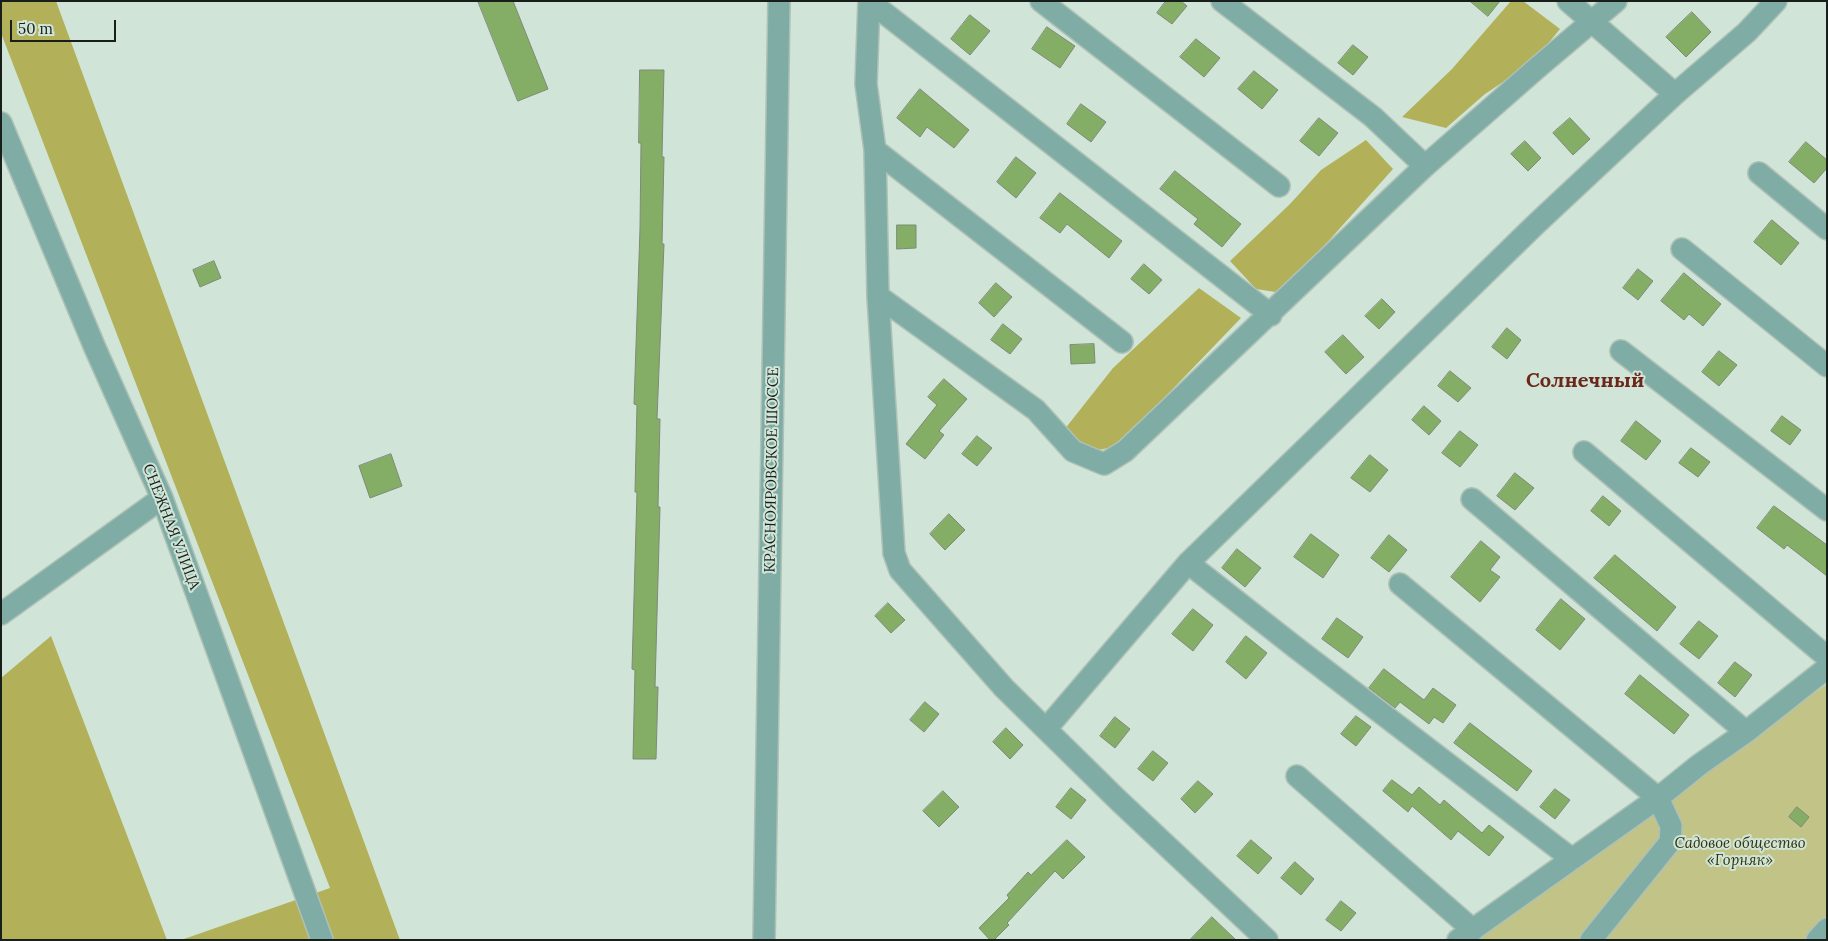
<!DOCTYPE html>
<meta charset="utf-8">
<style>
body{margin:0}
#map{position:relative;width:1828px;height:941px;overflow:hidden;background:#d0e5d8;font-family:Lora,serif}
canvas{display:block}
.frame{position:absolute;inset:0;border:2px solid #181f1a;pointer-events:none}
.scale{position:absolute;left:10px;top:20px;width:106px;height:22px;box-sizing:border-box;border:2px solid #181f1a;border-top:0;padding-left:6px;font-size:15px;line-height:18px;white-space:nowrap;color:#181f1a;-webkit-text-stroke:4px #d0e5d8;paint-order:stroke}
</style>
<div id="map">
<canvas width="1828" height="941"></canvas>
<div class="frame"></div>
<div class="scale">50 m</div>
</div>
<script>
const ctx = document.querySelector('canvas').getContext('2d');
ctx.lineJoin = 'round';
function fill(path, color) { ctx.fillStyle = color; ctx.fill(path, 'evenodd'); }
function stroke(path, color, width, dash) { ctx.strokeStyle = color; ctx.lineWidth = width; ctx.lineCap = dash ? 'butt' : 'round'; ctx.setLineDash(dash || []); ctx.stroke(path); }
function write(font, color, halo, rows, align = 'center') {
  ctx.font = font + ' Lora,serif'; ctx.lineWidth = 4; ctx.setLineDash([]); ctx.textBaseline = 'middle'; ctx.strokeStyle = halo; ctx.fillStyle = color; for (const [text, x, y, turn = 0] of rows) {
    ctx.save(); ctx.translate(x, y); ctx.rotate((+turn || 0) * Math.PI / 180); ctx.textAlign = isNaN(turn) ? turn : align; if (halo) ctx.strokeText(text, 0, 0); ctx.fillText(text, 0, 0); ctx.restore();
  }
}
const green = new Path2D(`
 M1827,684V940H1470Z`);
const forest = new Path2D(`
 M1,1H56L400,940H181L330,888L1,33Z
 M1511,1H1523L1560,29L1533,62L1485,94L1446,128L1402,117L1452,69Z
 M1366,140L1393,169L1290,284L1275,292L1256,289L1230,261L1290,204L1321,170Z
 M1199,288L1241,318L1118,446L1089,452L1064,430L1113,368Z
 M51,636L167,940H1V678Z`);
const building = new Path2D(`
 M478,1H513L548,89L518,101Z
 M1166,1H1181L1187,6L1172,24L1157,13Z
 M1470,1H1500L1488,16Z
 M1692,12L1711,32L1686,57L1666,37Z
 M970,15L990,31L970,55L951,39Z
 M1047,27L1075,46L1060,68L1032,49Z
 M1196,39L1220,58L1204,77L1180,57Z
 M1353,45L1368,57L1353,75L1338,63Z
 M640,70H664L662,157H664L662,244H664L657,419H660L658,507H660L655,687H658L656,759H633L635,670L632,669L637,492H635L637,405L634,404L640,229L641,143H639Z
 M1254,71L1278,90L1262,109L1238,89Z
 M920,89L969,130L954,148L927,127L920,137L897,118Z
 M1081,104L1106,122L1091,142L1067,124Z
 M1319,118L1338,133L1319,156L1300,141Z
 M1570,118L1590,139L1573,155L1553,133Z
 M1525,141L1541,158L1528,171L1511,154Z
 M1806,142L1827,160V168L1814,183L1789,162Z
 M1016,157L1036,173L1016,198L997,182Z
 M1175,171L1241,224L1222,247L1194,224L1198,219L1160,189Z
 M1060,193L1122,241L1109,258L1067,224L1060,233L1040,218Z
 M1772,220L1799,243L1781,265L1754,242Z
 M897,225H916V248L897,249Z
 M214,261L221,278L200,287L193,270Z
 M1144,264L1162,280L1149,294L1131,279Z
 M1638,269L1653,281L1638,300L1623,288Z
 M1684,273L1721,304L1703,326L1689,314L1684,320L1661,301Z
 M996,283L1012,297L994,317L979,303Z
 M1382,299L1395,312L1379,329L1365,316Z
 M1003,324L1022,339L1010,354L991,340Z
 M1507,328L1521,340L1507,359L1492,347Z
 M1343,335L1364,357L1346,374L1325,352Z
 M1094,344L1095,363L1071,364L1070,345Z
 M1719,351L1737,365L1719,386L1702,372Z
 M1450,371L1471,388L1458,402L1438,386Z
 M944,379L967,399L939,431L944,435L925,459L906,444L937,405L928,397Z
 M1424,406L1441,421L1429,435L1412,420Z
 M1782,416L1801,430L1790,445L1771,431Z
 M1636,421L1661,441L1646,460L1621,441Z
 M1460,431L1478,445L1460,467L1442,453Z
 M977,436L992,448L977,466L962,454Z
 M1691,448L1710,462L1698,477L1679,463Z
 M391,454L402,486L370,498L359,466Z
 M1370,455L1388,470L1370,492L1351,478Z
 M1515,473L1534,488L1515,510L1497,496Z
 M1603,496L1621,511L1609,526L1591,511Z
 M1774,506L1827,545V576L1787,545L1784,549L1757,528Z
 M949,514L965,530L945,550L930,534Z
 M1311,534L1339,555L1323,578L1294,557Z
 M1389,535L1407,550L1389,572L1371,558Z
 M1481,541L1500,557L1490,570L1500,577L1480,602L1451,577Z
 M1237,549L1261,568L1245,587L1222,568Z
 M1615,555L1676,607L1657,631L1594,578Z
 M1561,599L1585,619L1560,650L1536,630Z
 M888,603L905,620L891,633L875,616Z
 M1193,609L1213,625L1193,651L1172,634Z
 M1337,618L1363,637L1348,658L1322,639Z
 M1699,621L1718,636L1699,659L1680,644Z
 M1246,636L1267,653L1246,679L1226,662Z
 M1735,662L1752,675L1735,697L1718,683Z
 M1384,669L1424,700L1433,688L1456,705L1443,723L1434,717L1429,724L1400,702L1395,708L1369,688Z
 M1640,675L1689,715L1674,734L1625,694Z
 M925,702L939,714L924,732L910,720Z
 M1356,716L1371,727L1356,746L1341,734Z
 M1115,717L1130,729L1115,748L1100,736Z
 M1470,723L1532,771L1517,791L1454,743Z
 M1006,728L1023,745L1010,759L993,742Z
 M1153,751L1168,763L1153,781L1138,769Z
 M1392,780L1412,795L1419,787L1440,805L1444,800L1482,833L1489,825L1504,837L1489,856L1458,831L1451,840L1412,806L1408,812L1383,791Z
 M1198,781L1213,794L1195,813L1181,799Z
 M1071,788L1086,800L1071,819L1056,807Z
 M1555,789L1570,800L1555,819L1540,807Z
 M943,791L959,807L939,827L923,811Z
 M1797,807L1809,817L1801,827L1789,817Z
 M1067,840L1085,857L1063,879L1055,871L1007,923L1009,925L994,940H990L979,928L1009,898L1007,895L1028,872L1031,875Z
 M1251,840L1272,858L1258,874L1237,856Z
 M1295,862L1314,879L1301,895L1281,878Z
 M1341,901L1356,913L1341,931L1326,920Z
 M1212,917L1236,940H1190Z`);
const minor = new Path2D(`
 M869,1L866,84L875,150L878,296L894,553L900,570L1004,688L1118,800L1267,940
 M869,1L1271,315
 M1041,1L1279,186
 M1222,1L1373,117L1425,166
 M1568,1L1675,94
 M1,123L95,348L162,498L322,940
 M875,150L1122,342
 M1759,173L1827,229
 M1682,249L1827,366
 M878,296L1036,410L1073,451L1104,464L1125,451L1425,166L1537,68L1616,1
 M1621,351L1827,510
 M1584,452L1827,657
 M1472,499L1746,732
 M1188,563L1295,647L1572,859
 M1400,584L1658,798L1671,826L1670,842L1591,940
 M1,614L162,498
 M1046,729L1188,563L1535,225L1675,94L1747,32L1776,1
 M1297,776L1473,930
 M764,940L779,1
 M1458,940L1658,798L1699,765L1746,732L1827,668
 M1817,940L1827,929`);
const streetNames = [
 ["КРАСНОЯРОВСКОЕ ШОССЕ",772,470,-89],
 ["СНЕЖНАЯ УЛИЦА",171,527,69]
];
const parkNames = [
 ["Садовое общество",1740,844],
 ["«Горняк»",1740,861]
];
const districtNames = [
 ["Солнечный",1585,381]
];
fill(green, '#c2c386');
fill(forest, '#b2b159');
fill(building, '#84ae65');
stroke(building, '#7f8978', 1);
stroke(minor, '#afc1b6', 24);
stroke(minor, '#7fada5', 21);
write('15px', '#181f1a', '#d0e5d8', streetNames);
write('italic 15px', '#32310a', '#d0e5d8', parkNames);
write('bold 20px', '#6b281a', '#d0e5d8', districtNames);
</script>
